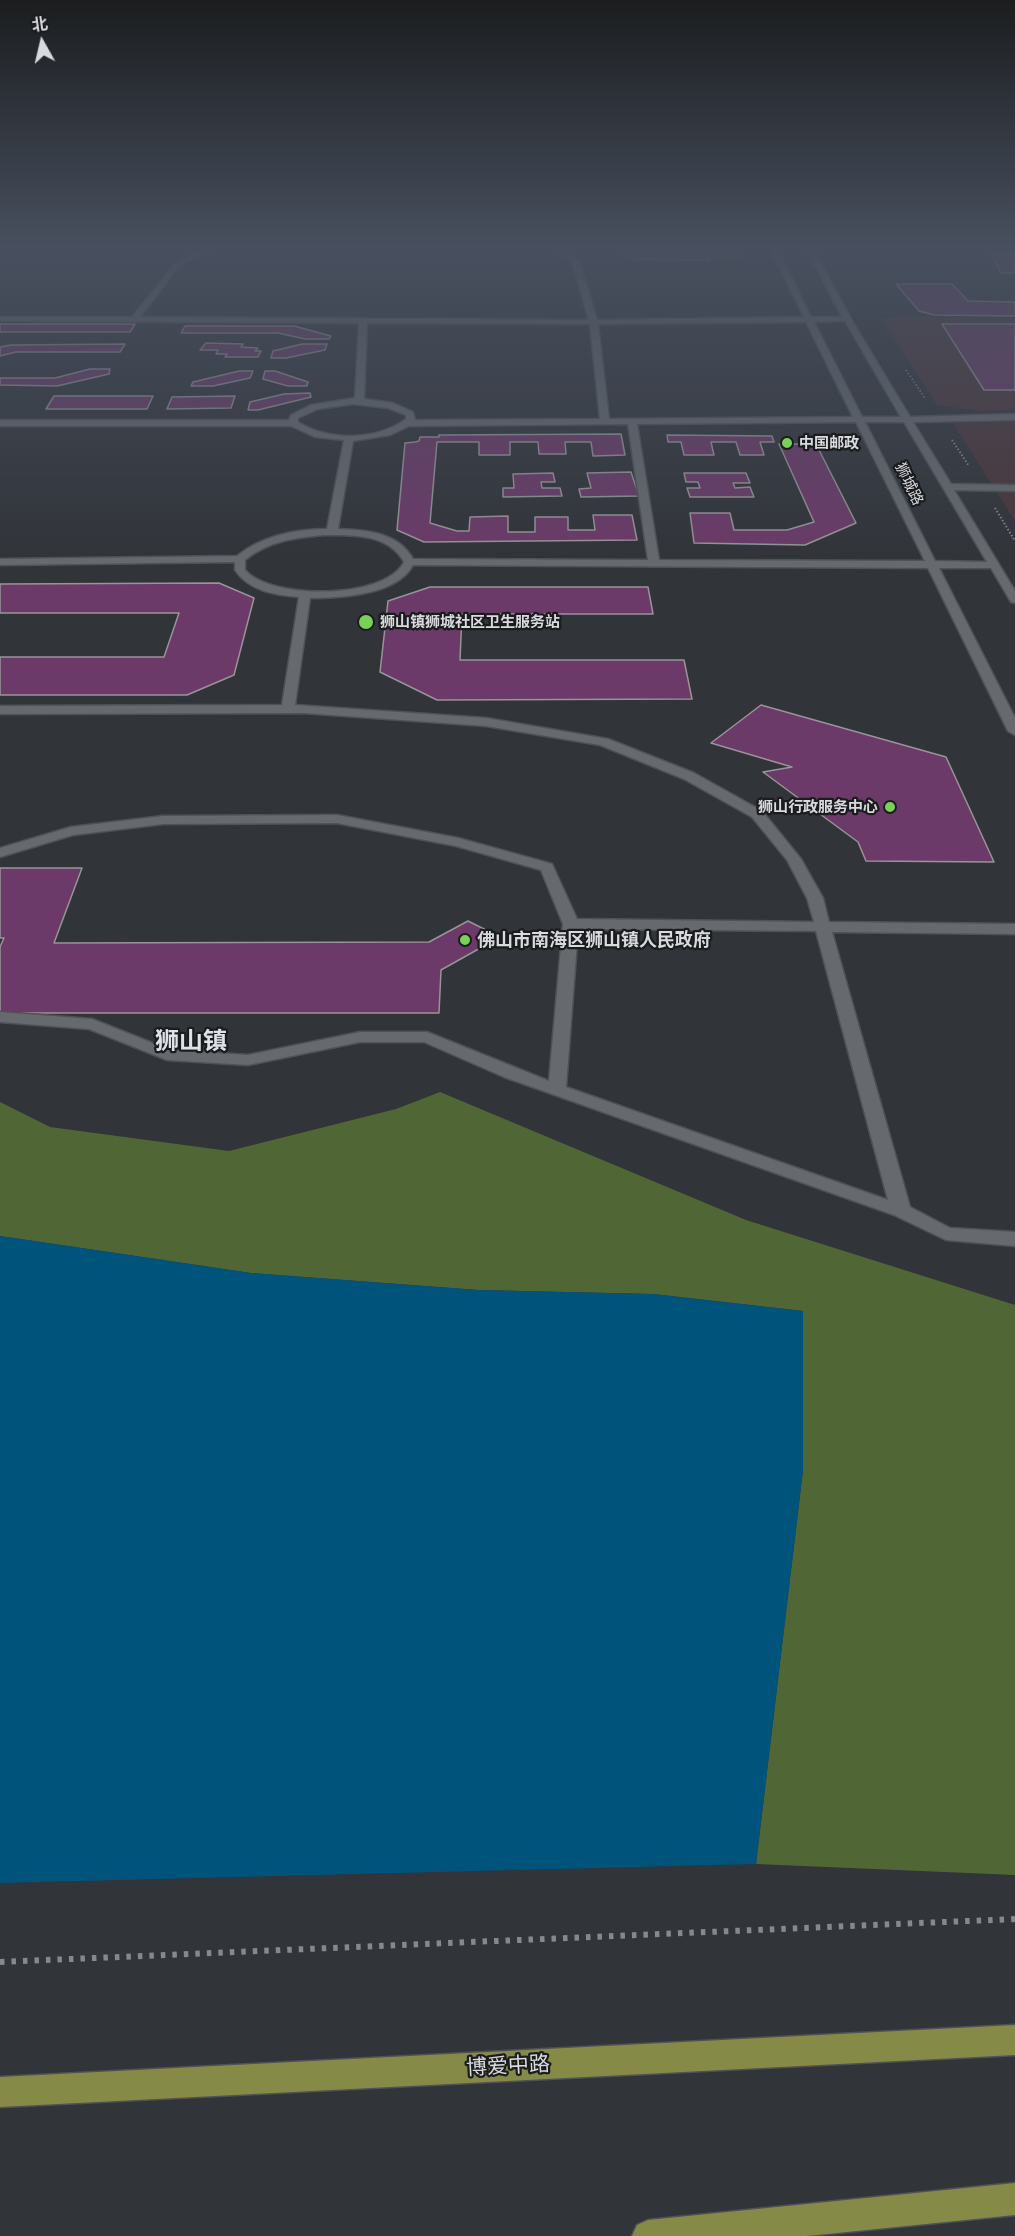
<!DOCTYPE html>
<meta charset="utf-8">
<style>
body{margin:0}
#map{position:relative;width:1015px;height:2236px;overflow:hidden;background:#313439;font-family:"Asap Condensed","Noto Sans SC",sans-serif}
canvas{display:block}
.north{position:absolute;left:12px;top:12px;width:60px;height:60px;-webkit-text-stroke:4px #1a1c1e;paint-order:stroke;rotate:352deg;font-size:16px;font-weight:700;line-height:24px;text-align:center;color:#d8dadd}
.north::after{content:'';display:block;margin:auto;width:21px;height:27px;background:#d8dadd;clip-path:polygon(50% 0,100% 100%,50% 72%,0 100%)}
</style>
<div id="map">
<canvas width="1015" height="2236"></canvas>
<div class="north">北</div>
</div>
<script>
const ctx = document.querySelector('canvas').getContext('2d');
ctx.lineJoin = 'round';
function fill(path, color) { ctx.fillStyle = color; ctx.fill(path, 'evenodd'); }
function stroke(path, color, width, dash) { ctx.strokeStyle = color; ctx.lineWidth = width; ctx.lineCap = dash ? 'butt' : 'round'; ctx.setLineDash(dash || []); ctx.stroke(path); }
function write(font, color, halo, rows, align = 'center') {
  ctx.font = font + ' "Asap Condensed","Noto Sans SC",sans-serif'; ctx.lineWidth = 4.5; ctx.setLineDash([]); ctx.textBaseline = 'middle'; ctx.strokeStyle = halo; ctx.fillStyle = color; for (const [text, x, y, turn = 0] of rows) {
    ctx.save(); ctx.translate(x, y); ctx.rotate((+turn || 0) * Math.PI / 180); ctx.textAlign = isNaN(turn) ? turn : align; if (halo) ctx.strokeText(text, 0, 0); ctx.fillText(text, 0, 0); ctx.restore();
  }
}
const commercial = new Path2D(`
 M620,250H742L748,261H629Z
 M900,316L1015,317V410L980,411L937,405L882,319Z
 M1015,422V521L953,423Z`);
const green = new Path2D(`
 M440,1092L746,1220L1015,1305V1875L756,1864L803,1470V1311L653,1294L478,1290L251,1273L0,1236V1102L50,1127L229,1151L396,1109Z`);
const water = new Path2D(`
 M0,1236L251,1273L478,1290L653,1294L803,1311V1470L756,1864L0,1883Z`);
const building = new Path2D(`
 M632,250H705L709,260L635,259Z
 M991,253H1015V273H1001Z
 M896,284H952L968,301L1015,302V316L934,315L919,311Z
 M0,324H135L130,332H0Z
 M942,324H1015V390H984Z
 M185,326H294L331,336L329,339H305L278,333H181Z
 M206,343L243,344L241,347L258,348L255,351H261L258,357H225L227,354H216L218,350H200Z
 M125,344L120,352H16L0,356V347L11,345Z
 M302,344H327L325,350L286,358H271L273,351Z
 M90,369H110L109,374L57,386L0,385V378H55Z
 M239,371H253L250,378L213,386H191L193,382Z
 M265,371H275L308,382L307,386H288L263,379Z
 M310,393L311,397L258,410H248L250,402L284,394Z
 M54,396H153L147,409H46Z
 M235,396L231,408L167,409L172,397Z
 M621,434L625,455L593,456L591,442H565L566,454H539L538,442H510V455H479V442H437L430,523L457,531H469L470,517L508,516V532H535V517H568V530H595L593,515H632L637,540L424,542L397,530L405,443L415,442L419,441L420,437H439V435Z
 M667,435L772,436L774,442H760L764,455H740L736,442H711L714,455H684L681,442H668Z
 M779,444H816L856,523L805,545L694,543L690,513H730L734,530H787L814,522Z
 M631,472L639,496L581,497L579,489L591,488L587,473Z
 M553,473L555,482H541L542,488H560L562,496L503,497V488H514L513,474Z
 M684,473H746L750,483H733L735,488L750,487L754,497H690L687,488H700L698,482H686Z
 M219,583L254,598L234,675L187,695H0V657H164L179,613H0V584Z
 M430,587H648L653,614H462L460,660H684L692,699L437,700L380,672L388,601Z
 M761,705L946,757L994,862L866,861L858,842L763,772L792,767L711,743Z
 M0,868H82L54,943L429,942L468,921L500,937L441,970L439,1013H0V947L4,938H0Z`);
const pathFar2 = new Path2D(`
 M906,370L925,398`);
const pathFar1 = new Path2D(`
 M952,440L969,466
 M995,508L1015,541`);
const path = new Path2D(`
 M0,1962L1015,1919`);
const minor = new Path2D(`
 M201,250H210L179,266L140,317L589,320L572,261L555,250H564L579,260L597,320L804,317L771,250H778L811,317H842L807,250H814L851,319L910,417L1015,414V420L913,422L951,484L1015,485V491L954,490L1015,591V603L1011,602L991,568H939L1015,718V735L1008,731L928,568L413,565C397,595 340,598 310,598L295,705L486,718L608,739L694,773L762,811L801,859L823,898L829,922L1015,924V934L832,932L910,1207L950,1228L1015,1232V1246L946,1240L894,1215L504,1077L424,1042H360L248,1065L167,1060L89,1029L0,1022V1012L92,1019L170,1050L248,1055L360,1032H427L549,1081L563,924L541,870L456,846L337,823L163,824L73,835L0,857V848L71,827L163,816L337,815L458,838L552,864L577,919L814,922L807,898L787,860L752,817L684,779L600,745L486,726L303,713L0,714V706L282,705L299,597C275,595 249,591 235,570V562L0,565V559L237,556C262,536 296,529 327,529L344,440L315,437L291,426H0V420H289L291,415L311,405L355,398L359,323L0,321V317H132L175,264ZM845,321L901,417H862L814,322ZM806,322L853,417L609,419L598,324ZM367,323L590,324L600,419L415,420L413,412L393,403L364,399ZM353,404L388,408L406,415V419C377,441 328,441 298,422V418L318,409ZM856,422L925,561L659,560L637,424ZM865,422H904L987,562L935,561ZM628,424L648,560L413,559C398,532 366,530 338,529L353,441L390,435L409,426ZM323,535C352,535 388,533 404,562C385,600 271,600 245,570V560C268,541 294,538 323,535ZM578,929L816,931L888,1200L566,1087Z`);
const major = new Path2D(`
 M1015,2025V2055L0,2107V2077Z
 M1015,2183V2215L807,2236H632L637,2225L648,2220Z`);
const markers = [
 [787,443,6,"#7ad157"],
 [366,622,8,"#7ad157"],
 [890,807,6,"#7ad157"],
 [465,940,6,"#7ad157"]
];
const farPoinames = [
 ["中国邮政",799,443],
 ["狮山镇狮城社区卫生服务站",380,622],
 ["狮山行政服务中心",878,807,"right"]
];
const farStreetnames = [
 ["狮城路",909,484,64]
];
const poiNames = [
 ["佛山市南海区狮山镇人民政府",477,940]
];
const nearStreetnames = [
 ["博爱中路",508,2066,-3]
];
const districtNames = [
 ["狮山镇",191,1041]
];
fill(commercial, '#49353a');
fill(green, '#516635');
fill(water, '#00537b');
fill(building, '#6b3a68');
stroke(building, '#999499', 1.5);
stroke(minor, '#4e5155', 3);
stroke(major, '#4e5155', 3);
stroke(pathFar2, '#85888c', 1.5, [1.5, 2]);
stroke(pathFar1, '#85888c', 2, [1.5, 2]);
stroke(path, '#85888c', 6, [4.5, 7]);
fill(minor, '#66696e');
fill(major, '#868a47');
const sky = ctx.createLinearGradient(0, 0, 0, 563);
sky.addColorStop(0, '#1b1d1f');
sky.addColorStop(0.44, '#48505f');
sky.addColorStop(1, '#48505f00');
ctx.fillStyle = sky;
ctx.fillRect(0, 0, 1015, 563);
for (const [x, y, r, color] of markers) { const dot = new Path2D(); dot.arc(x, y, r, 0, 2 * Math.PI); ctx.fillStyle = color; ctx.fill(dot); stroke(dot, '#1a1c1e', 2); }
write('bold 15px', '#d8dadd', '#1a1c1e', farPoinames, 'left');
write('15px', '#d8dadd', '#1a1c1e', farStreetnames);
write('bold 18px', '#d8dadd', '#1a1c1e', poiNames, 'left');
write('21px', '#d8dadd', '#1a1c1e', nearStreetnames);
write('bold 24px', '#dfe3e9', '#1a1c1e', districtNames);
</script>
